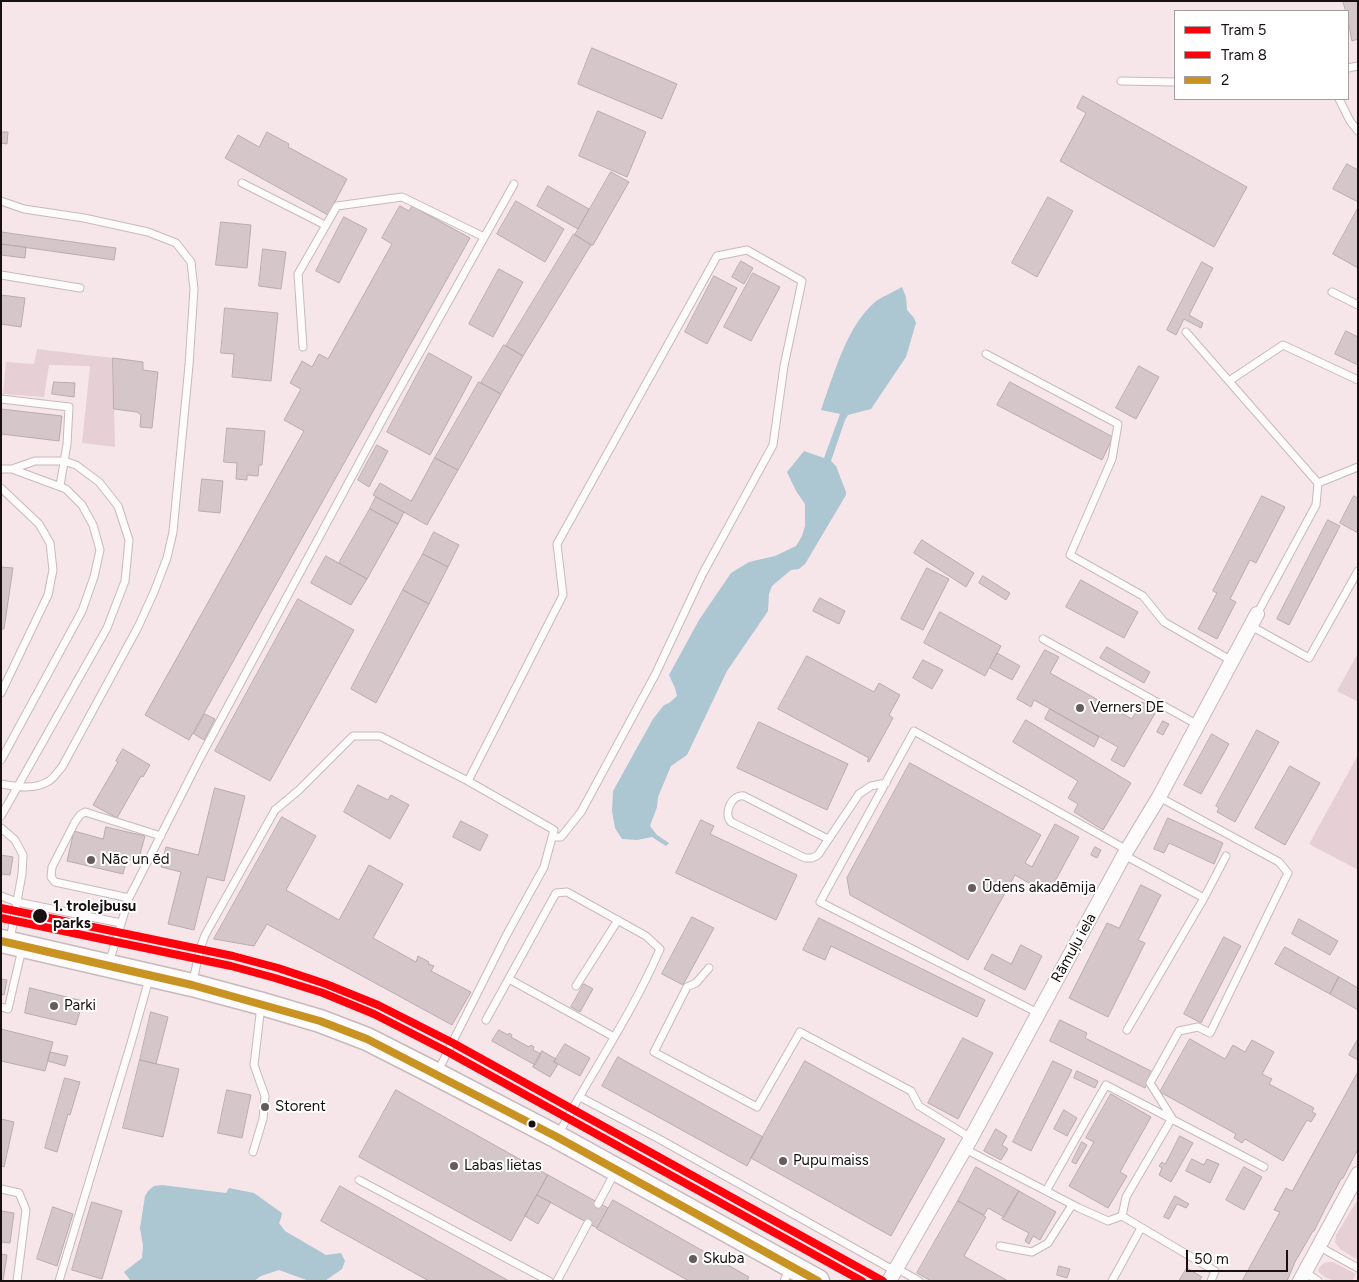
<!DOCTYPE html>
<meta charset="utf-8">
<style>
body{margin:0}
#map{position:relative;width:1359px;height:1282px;overflow:hidden;background:#f6e6ea;font-family:Figtree,sans-serif}
canvas{display:block}
.frame{position:absolute;inset:0;border:2px solid #191012;pointer-events:none}
.legend{position:absolute;left:1174px;top:10px;width:175px;height:90px;box-sizing:border-box;background:#fff;border:1px solid #a39fa0;margin:0;padding:6px 9px;list-style:none;font-size:15px;color:#191012}
.legend li{display:flex;align-items:center;gap:10px;height:25px}
.legend b{width:25px;border:1px solid #a39fa0}
.scale{position:absolute;left:1186px;top:1250px;width:102px;height:22px;box-sizing:border-box;border:2px solid #191012;border-top:0;padding-left:6px;font-size:15px;line-height:18px;white-space:nowrap;color:#191012;-webkit-text-stroke:4px #fff;paint-order:stroke}
</style>
<div id="map">
<canvas width="1359" height="1282"></canvas>
<div class="frame"></div>
<ul class="legend">
<li><b style="height:6px;background:#ff000c"></b>Tram 5</li>
<li><b style="height:6px;background:#ff000c"></b>Tram 8</li>
<li><b style="height:6px;background:#c89323"></b>2</li>
</ul>
<div class="scale">50 m</div>
</div>
<script>
const ctx = document.querySelector('canvas').getContext('2d');
ctx.lineJoin = 'round';
function fill(path, color) { ctx.fillStyle = color; ctx.fill(path, 'evenodd'); }
function stroke(path, color, width, dash) { ctx.strokeStyle = color; ctx.lineWidth = width; ctx.lineCap = dash ? 'butt' : 'round'; ctx.setLineDash(dash || []); ctx.stroke(path); }
function write(font, color, halo, rows, align = 'center') {
  ctx.font = font + ' Figtree,sans-serif'; ctx.lineWidth = 4; ctx.setLineDash([]); ctx.textBaseline = 'middle'; ctx.strokeStyle = halo; ctx.fillStyle = color; for (const [text, x, y, turn = 0] of rows) {
    ctx.save(); ctx.translate(x, y); ctx.rotate((+turn || 0) * Math.PI / 180); ctx.textAlign = isNaN(turn) ? turn : align; if (halo) ctx.strokeText(text, 0, 0); ctx.fillText(text, 0, 0); ctx.restore();
  }
}
const green = new Path2D(`
 M37,349L113,358L115,447L82,443L90,366L49,365L44,397L3,394L6,362L34,364Z
 M1358,653V702L1337,691Z
 M1358,755V870L1309,844Z
 M1358,1199V1260L1340,1249L1335,1242L1336,1235Z
 M1333,1262L1356,1274L1352,1281C1336,1281 1328,1282 1318,1271C1321,1263 1325,1262 1333,1262Z`);
const water = new Path2D(`
 M902,287L906,297L907,310L914,318L916,323L906,357L871,409L848,415L845,420L831,461L836,466L846,492V495L805,564L799,569L791,570L772,586L769,594L768,611L727,671L687,755L671,766L658,797L657,807L650,826L657,835L669,843L666,846L652,837L637,840L622,839L615,828L612,811L613,791L653,719L664,705L669,703L677,696L675,688L669,675L699,620L731,573L749,562L775,556L796,546L802,536L805,526V504L796,491L787,472L804,451L824,458L840,414L821,410C833,377 847,325 875,302C883,296 894,292 902,287Z
 M162,1185L226,1193L229,1188L254,1193L282,1213L281,1218L279,1223L285,1231L326,1255L341,1253L345,1261L342,1269L325,1281H309L279,1270L261,1276L254,1281L130,1280L124,1272L142,1258L143,1246L140,1228L145,1196L148,1191L154,1186Z`);
const building = new Path2D(`
 M1343,1H1358V39L1352,41L1348,20V11H1346Z
 M592,48L677,84L662,119L578,84Z
 M1083,96L1247,187L1214,247L1060,161L1086,113L1077,108Z
 M598,111L646,132L627,177L579,156Z
 M1,132H8L7,144L1,143Z
 M267,132L289,144L288,147L347,179L328,215L225,158L238,135L259,147Z
 M1347,164L1358,170V202L1333,189Z
 M611,172L629,182L593,245H591L575,235Z
 M548,186L589,209L578,229L537,206Z
 M1048,197L1073,211L1037,277L1012,263Z
 M516,201L564,229L545,262L497,234Z
 M400,206L409,211L412,206L470,238L189,740L145,715L304,431L284,420L301,389L290,383L302,361L312,367L319,354L328,359L392,244L382,238Z
 M1358,208V268L1333,254Z
 M344,217L367,229L339,283L316,271Z
 M221,222L251,225L247,268L216,265Z
 M1,232L116,248L114,260L1,244Z
 M574,234L591,245L523,356L506,346Z
 M1,244L26,247L25,258L1,255Z
 M263,249L286,252L281,289L259,286Z
 M741,261L753,268L744,284L732,277Z
 M1202,262L1213,268L1189,315L1203,323L1201,328L1184,319L1176,335L1167,330Z
 M499,269L523,282L493,337L469,324Z
 M753,273L780,287L751,341L724,327Z
 M714,276L737,288L707,344L685,332Z
 M1,295L25,298L21,327L1,324Z
 M225,308L278,313L271,381L232,377L234,354L221,353Z
 M1346,331L1358,337V365L1335,354Z
 M504,345L523,356L501,394L481,383Z
 M429,353L472,377L430,455L387,432Z
 M113,358L143,362V370L158,372L152,428L140,427L141,415L137,412L114,409Z
 M1139,366L1159,377L1136,419L1116,408Z
 M54,382L75,383L74,397L52,394Z
 M479,382L501,394L458,470L435,458Z
 M1010,382L1113,437L1102,460L997,405Z
 M1,409L62,416L59,441L1,434Z
 M227,428L265,431L262,465H259L258,476L247,475V480L236,479L237,463L224,462Z
 M377,445L388,451L369,487L358,480Z
 M435,458L458,470L427,525L373,495L380,483L411,501Z
 M202,479L223,481L220,513L199,511Z
 M1262,496L1285,507L1256,563L1250,560L1230,599L1236,602L1217,639L1198,629L1217,593L1213,591Z
 M1354,496L1358,498V533L1340,523Z
 M376,497L404,512L398,524L370,509Z
 M370,509L398,524L367,579L339,563Z
 M1328,520L1340,526L1289,625L1277,619Z
 M434,532L459,545L448,567L423,554Z
 M922,540L974,573L966,587L914,553Z
 M423,554L448,567L429,604L403,590Z
 M326,556L367,579L351,605L311,583Z
 M1,567L13,568L4,629H1Z
 M927,568L949,579L923,630L901,619Z
 M983,576L1010,593L1006,600L979,583Z
 M1081,580L1138,612L1124,638L1066,607Z
 M403,590L429,604L376,703L351,689Z
 M820,598L845,611L839,624L813,611Z
 M298,599L354,630L270,781L215,751Z
 M940,612L1001,646L985,676L924,643Z
 M1107,647L1150,672L1144,683L1100,658Z
 M1045,650L1059,657L1050,673L1132,719L1142,702L1157,710L1124,767L1111,760L1118,747L1034,700L1031,707L1017,699Z
 M997,653L1020,666L1012,680L990,668Z
 M807,656L874,692L879,683L900,695L889,715L893,718L869,762L867,761L869,758L778,709Z
 M923,660L943,670L932,689L913,678Z
 M1050,709L1099,737L1094,747L1045,719Z
 M205,714L215,719L204,740L194,734Z
 M1026,720L1131,783L1103,830L1074,812L1078,804L1068,798L1078,781L1013,742Z
 M1163,721L1169,724L1163,735L1157,732Z
 M759,722L848,764L827,810L737,768Z
 M1257,730L1279,742L1235,822L1217,812L1219,808L1216,806Z
 M1212,734L1229,744L1201,794L1184,785Z
 M123,749L150,765L143,777L141,776L117,818L93,805L118,762L116,761Z
 M910,763L1041,835L1025,863L1032,867L1055,824L1079,837L1048,894L1015,875L968,960L850,895L847,878Z
 M1290,766L1320,783L1285,845L1255,828Z
 M358,785L388,800L391,795L409,805L390,839L344,812Z
 M215,788L245,796L224,881L207,877L194,930L168,924L181,872L161,867L166,847L198,855Z
 M282,817L316,836L286,890L339,920L369,865L403,884L373,938L416,962L418,956L429,962L428,964L434,966L431,971L471,992L452,1025L267,924L254,946L214,939Z
 M1168,818L1223,843L1214,864L1169,843L1164,853L1154,849Z
 M701,820L714,826L710,834L797,875L776,920L676,873Z
 M461,821L488,835L480,851L453,837Z
 M106,827L145,836L138,862L127,858L123,874L67,861L74,831L103,839Z
 M1095,847L1101,850L1097,858L1091,855Z
 M1,855L13,857L10,875L1,874Z
 M1141,885L1161,895L1138,940L1145,943L1108,1017L1069,998L1107,923L1119,928Z
 M692,917L714,928L683,985L662,974Z
 M819,918L985,1000L977,1017L831,946L825,960L803,950Z
 M1299,919L1338,941L1330,955L1292,934Z
 M1224,937L1241,946L1201,1023L1184,1014Z
 M1021,945L1042,956L1025,990L984,969L992,954L1011,964Z
 M1285,947L1339,977L1330,994L1275,964Z
 M1339,977L1358,988V1010L1330,994Z
 M1,979L7,980L4,995L1,994Z
 M584,984L593,989L580,1012L571,1007Z
 M30,988L83,1001L76,1025L25,1013Z
 M151,1012L168,1017L156,1064L140,1060Z
 M1060,1020L1087,1033L1085,1038L1153,1072L1145,1088L1050,1041Z
 M1,1029L53,1042L45,1071L1,1061Z
 M499,1030L508,1035L509,1033L512,1035L511,1037L529,1047L531,1045L534,1047L533,1050L541,1054L535,1065L492,1041Z
 M963,1038L993,1053L958,1119L928,1103Z
 M1190,1039L1225,1059L1233,1045L1245,1052L1252,1040L1274,1052L1262,1074L1272,1079L1269,1084L1314,1108L1312,1112L1316,1114L1311,1122L1307,1120L1283,1161L1245,1139L1242,1143L1234,1138L1236,1134L1160,1092Z
 M1358,1039V1060L1349,1055Z
 M565,1044L590,1058L580,1076L554,1062Z
 M542,1051L556,1059L554,1062L558,1064L550,1077L533,1067Z
 M50,1052L68,1056L65,1066L48,1061Z
 M618,1057L763,1137L747,1166L602,1086Z
 M140,1060L179,1069L163,1137L123,1128Z
 M805,1061L945,1139L891,1236L751,1158Z
 M1053,1061L1072,1070L1031,1151L1013,1142Z
 M1077,1071L1098,1081L1095,1088L1074,1078Z
 M1358,1072V1149L1343,1178L1341,1179L1325,1209L1314,1231H1313L1295,1262L1287,1281H1242L1280,1212L1274,1210L1286,1188L1292,1191Z
 M65,1078L80,1082L70,1115L68,1114L57,1152L45,1148Z
 M227,1090L251,1095L242,1138L218,1133Z
 M396,1090L548,1175L511,1241L359,1157Z
 M1111,1094L1151,1117L1120,1172L1127,1176L1108,1208L1069,1186L1094,1142L1086,1138Z
 M1064,1110L1077,1118L1067,1136L1054,1129Z
 M1,1119L14,1122L4,1167L1,1166Z
 M996,1129L1007,1136L1002,1145L1008,1149L1001,1160L984,1151Z
 M1180,1136L1193,1143L1171,1182L1159,1175L1162,1168L1159,1166L1162,1162L1165,1164Z
 M1082,1142L1087,1145L1076,1164L1072,1162Z
 M1192,1159L1204,1165L1207,1159L1219,1164L1210,1183L1186,1171Z
 M976,1167L1019,1191L1004,1217L988,1208L984,1215L958,1201Z
 M1244,1167L1262,1177L1244,1210L1226,1200Z
 M548,1175L608,1208L597,1228L537,1195Z
 M340,1186L509,1281H429L321,1221Z
 M1019,1191L1056,1212L1040,1240L1033,1236L1029,1244L1025,1241L1029,1233L1002,1219Z
 M537,1195L551,1202L538,1224L525,1216Z
 M1175,1196L1189,1204L1186,1208L1177,1204L1169,1219L1164,1217Z
 M613,1200L749,1277L747,1281H689L597,1229Z
 M958,1201L986,1217L964,1256L1008,1281H931L917,1273Z
 M92,1202L122,1211L102,1279L72,1270Z
 M53,1207L73,1214L57,1266L37,1259Z
 M1,1211L14,1213L10,1243L1,1242Z
 M1,1254L7,1255L3,1281H1Z
 M1059,1266L1070,1269L1067,1278L1057,1275Z
 M1187,1268L1202,1277L1199,1281H1179Z`);
const lane = new Path2D(`
 M1348,68L1358,66
 M1121,81L1175,82
 M1339,99L1350,121L1358,131
 M242,183L325,225
 M1,201L24,209L84,218L148,232L176,243L191,262L194,289L189,365L173,532L167,558L154,592L138,627L62,767C58,771 54,778 49,781C34,790 17,787 1,784
 M1,275L80,288
 M1332,292L1358,305
 M1186,332L1318,483L1316,505L1257,614
 M303,347L298,274L337,206L402,197L484,237
 M986,354L1118,424L1112,459L1070,555L1143,596L1164,622L1232,661
 M1229,381L1283,345L1358,380
 M1,399L69,407L67,444L60,486
 M1,469H12L66,489L82,505L93,525L100,550L94,577L82,611L1,760
 M1318,483L1358,467
 M1,488L39,524L50,543L53,570L48,595L1,693
 M1251,626L1309,658L1358,571
 M1043,639L1198,725
 M468,781L563,595L557,544L717,256L747,250L802,281L784,366L773,445L703,573L655,675L581,812L561,837H552
 M1,816L107,628L125,581L129,540L118,506L99,482L76,465L64,461H35L12,469
 M1,828L15,840L23,855L22,874L10,940
 M828,839L744,796C732,794 723,813 731,822L805,858H812L818,855L859,794L871,786L886,783
 M1124,855L1204,898
 M1,896L17,902L121,923
 M129,898L55,882L51,877L52,867L75,822L80,815L85,812L161,836
 M109,963L129,898L200,758L386,413L514,184
 M709,968L696,983L687,987L654,1052L757,1107L800,1032L911,1091L919,1106L971,1138
 M509,979L614,1037
 M193,981L200,949L205,935L275,810L299,790L353,736H380L468,781L554,830L544,867L506,936L438,1071
 M576,986L618,920
 M1,1007L8,1009L22,949
 M1038,1013L820,902L914,731L1127,850
 M486,1020L556,893L567,892L646,936L660,949C632,1014 591,1073 558,1135
 M1127,1030L1204,898L1226,856
 M580,1097L661,1140L895,1271
 M965,1149L1079,1208L1108,1221L1122,1216L1215,1271L1211,1281
 M253,1152L263,1119L265,1096L254,1065L261,1006
 M359,1180L549,1281
 M1,1189L19,1193L26,1210L17,1281
 M1046,1191L1106,1085L1264,1167
 M598,1204L615,1172
 M1122,1216L1126,1197L1172,1118L1150,1083L1179,1031L1198,1027L1210,1033L1288,873L1279,862L1159,797
 M1000,1246L1032,1252L1048,1243L1072,1205
 M1318,1246L1358,1268
 M896,1268L919,1281
 M1305,1272L1318,1281
 M59,1281L131,1043L149,979
 M557,1281L588,1223
 M784,1281L790,1268
 M1112,1281L1141,1228`);
const street = new Path2D(`
 M889,1281L971,1138L1124,855L1159,797L1257,614
 M1300,1281L1358,1174`);
const primary = new Path2D(`
 M1,941L192,985L259,1003L320,1021L367,1039L436,1074L557,1137L818,1281`);
const bus1 = new Path2D(`
 M1,941L192,985L320,1021L367,1039L557,1137L818,1281`);
const tram1 = new Path2D(`
 M1,908L233,956L278,968L326,984L378,1005L453,1043L883,1281`);
const tram2 = new Path2D(`
 M1,918L231,966L275,978L323,993L374,1014L448,1052L862,1281`);
const markers = [
 [1080,708,5,"#665b5e"],
 [91,860,5,"#665b5e"],
 [972,888,5,"#665b5e"],
 [40,916,8,"#191012"],
 [54,1006,5,"#665b5e"],
 [265,1107,5,"#665b5e"],
 [532,1124,4.5,"#191012"],
 [783,1161,5,"#665b5e"],
 [454,1166,5,"#665b5e"],
 [693,1259,5,"#665b5e"]
];
const poiNames = [
 ["Verners DE",1090,708],
 ["Nāc un ēd",101,860],
 ["Ūdens akadēmija",982,888],
 ["Parki",64,1006],
 ["Storent",275,1107],
 ["Pupu maiss",793,1161],
 ["Labas lietas",464,1166],
 ["Skuba",703,1259]
];
const stopNames = [
 ["1. trolejbusu",53,907],
 ["parks",53,924]
];
const streetNames = [
 ["Rāmuļu iela",1074,948,-61]
];
fill(green, '#e6d0d5');
fill(water, '#acc6d2');
fill(building, '#d5c6ca');
stroke(building, '#b8acaf', 1);
stroke(lane, '#c6babd', 9);
stroke(street, '#c6babd', 16);
stroke(primary, '#c6babd', 25);
stroke(lane, '#fefbfc', 7);
stroke(street, '#fefbfc', 14);
stroke(primary, '#fefbfc', 22);
stroke(bus1, '#c89323', 8);
stroke(tram1, '#ff000c', 8);
stroke(tram2, '#ff000c', 8);
for (const [x, y, r, color] of markers) { const dot = new Path2D(); dot.arc(x, y, r, 0, 2 * Math.PI); ctx.fillStyle = color; ctx.fill(dot); stroke(dot, '#fff', 2); }
write('15px', '#191012', '#fff', poiNames, 'left');
write('bold 15px', '#191012', '#fff', stopNames, 'left');
write('15px', '#191012', '#fff', streetNames);
</script>
